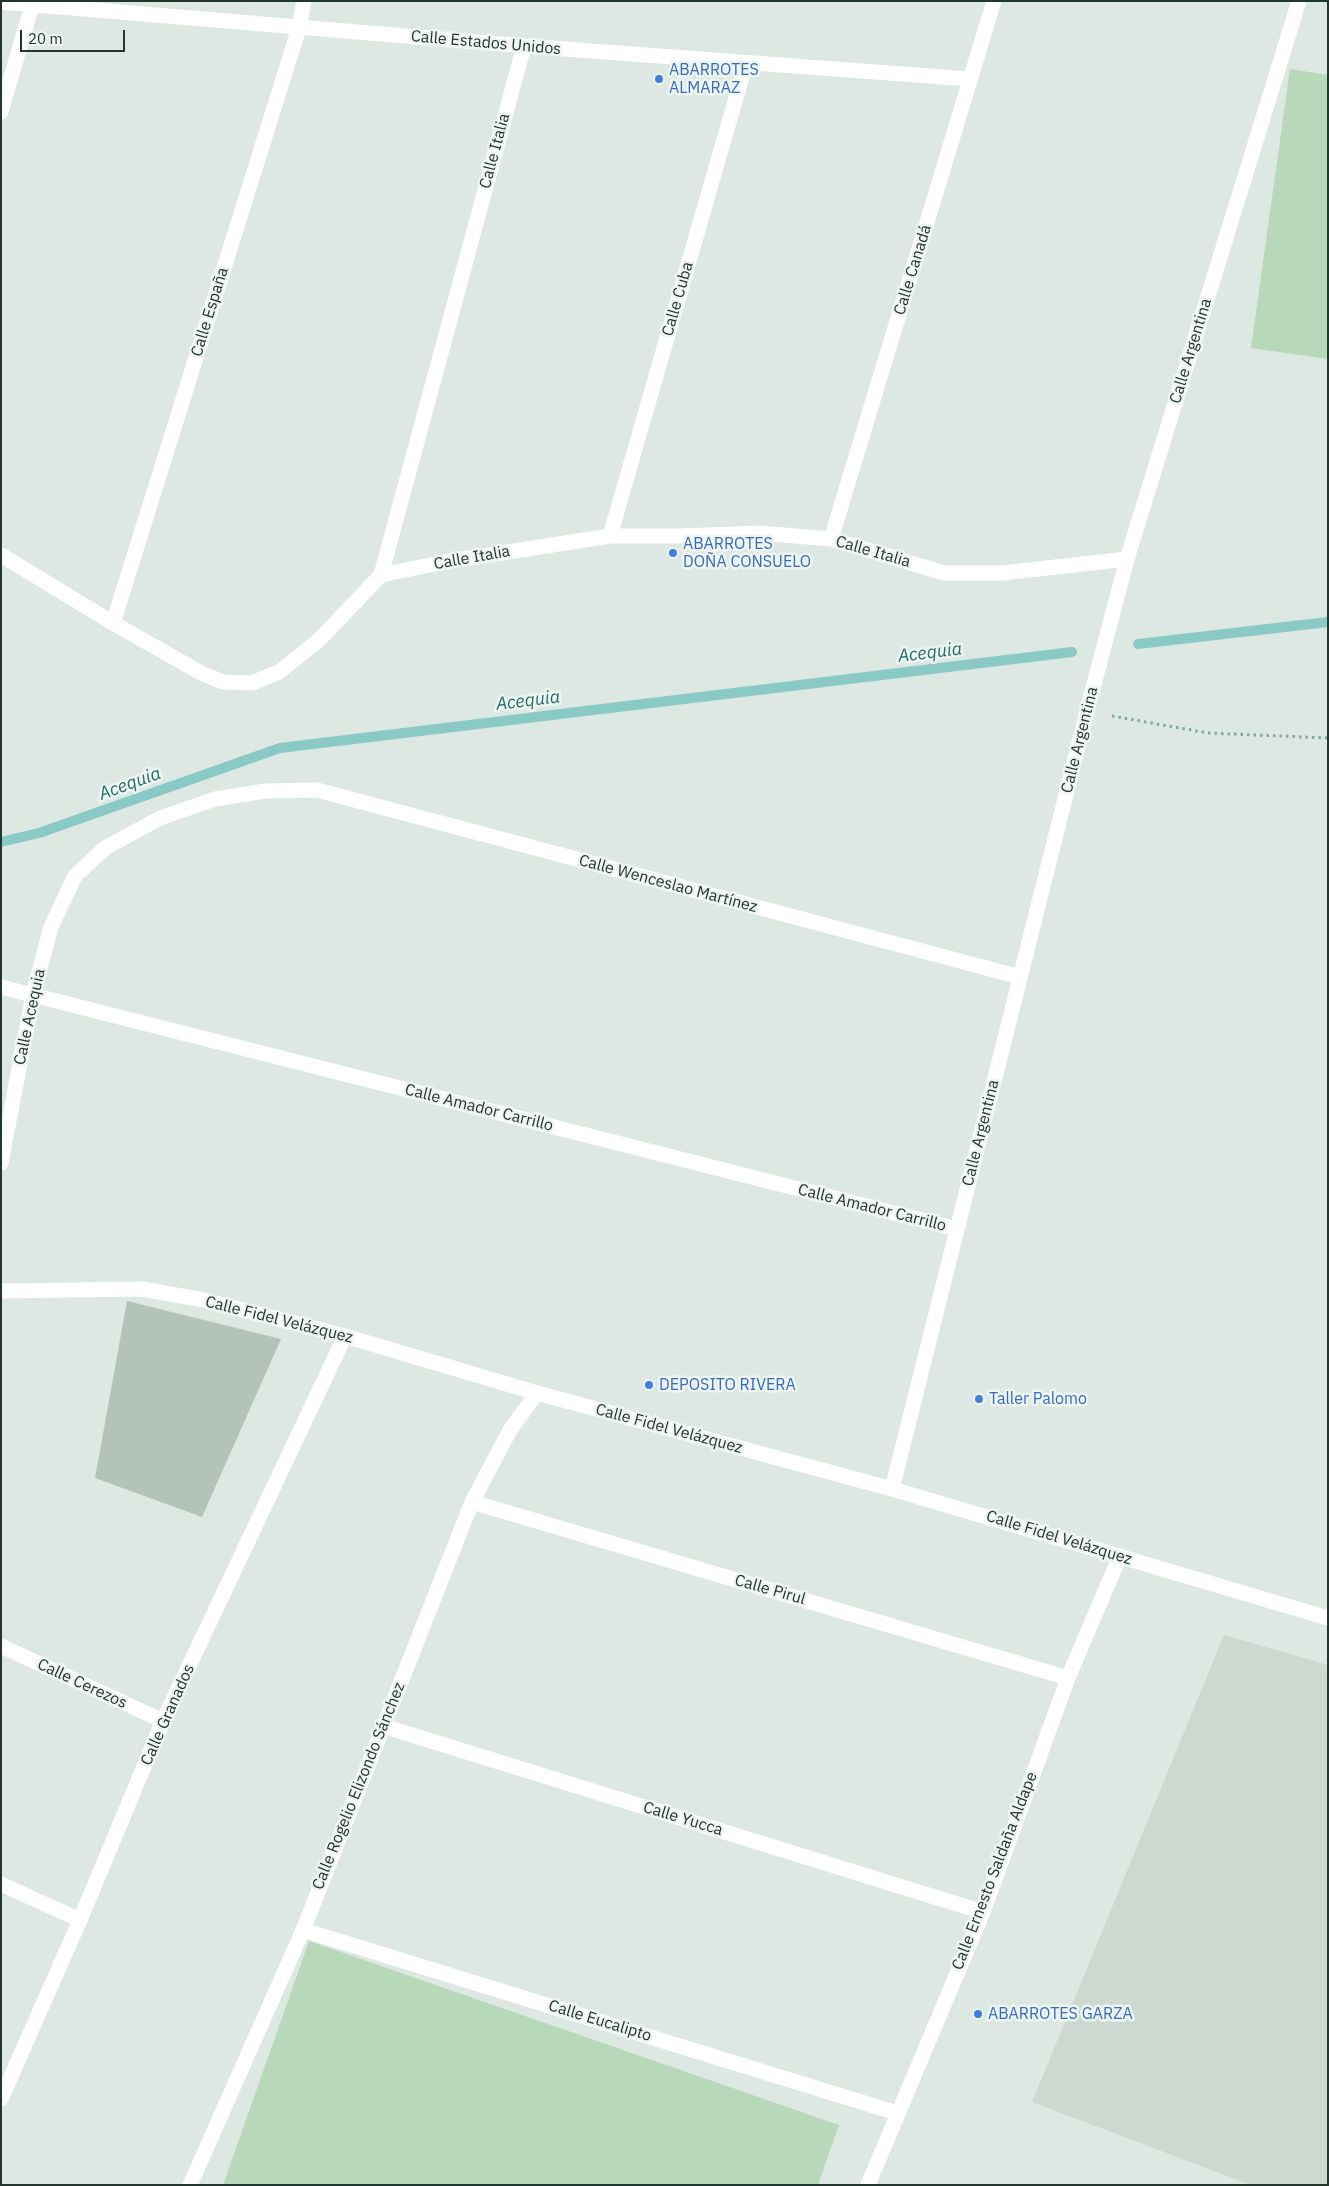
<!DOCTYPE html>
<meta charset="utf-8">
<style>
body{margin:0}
#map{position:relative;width:1329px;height:2186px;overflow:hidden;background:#dee8e2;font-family:"IBM Plex Sans",sans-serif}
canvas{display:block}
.frame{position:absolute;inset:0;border:2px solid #21362c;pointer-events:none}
.scale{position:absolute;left:20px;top:30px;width:105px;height:22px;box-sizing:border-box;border:2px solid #21362c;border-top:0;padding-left:6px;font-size:15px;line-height:18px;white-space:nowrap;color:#21362c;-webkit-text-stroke:4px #eef5f0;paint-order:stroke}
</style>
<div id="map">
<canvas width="1329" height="2186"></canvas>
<div class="frame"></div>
<div class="scale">20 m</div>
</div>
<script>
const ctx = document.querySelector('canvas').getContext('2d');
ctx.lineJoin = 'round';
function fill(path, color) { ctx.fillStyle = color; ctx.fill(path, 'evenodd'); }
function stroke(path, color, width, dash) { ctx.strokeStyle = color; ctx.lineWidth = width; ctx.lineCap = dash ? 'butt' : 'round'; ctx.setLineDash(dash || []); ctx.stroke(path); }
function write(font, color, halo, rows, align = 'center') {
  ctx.font = font + ' "IBM Plex Sans",sans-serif'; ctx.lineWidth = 5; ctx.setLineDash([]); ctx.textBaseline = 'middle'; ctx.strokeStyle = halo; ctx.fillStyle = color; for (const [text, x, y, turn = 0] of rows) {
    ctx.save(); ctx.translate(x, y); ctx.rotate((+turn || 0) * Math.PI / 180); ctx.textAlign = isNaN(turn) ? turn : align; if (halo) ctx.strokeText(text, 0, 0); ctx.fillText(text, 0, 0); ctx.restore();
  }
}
const built = new Path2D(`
 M1224,1635L1328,1665V2185H1251L1032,2102Z`);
const green = new Path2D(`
 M1290,69L1328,75V359L1251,348Z
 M309,1941L839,2125L818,2185H223Z`);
const stream = new Path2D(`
 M1138,644L1328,622
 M1,842L39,833L280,748L1072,652`);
const building = new Path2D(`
 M127,1301L281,1339L202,1517L95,1478Z`);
const path = new Path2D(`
 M1112,716L1208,733L1328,738`);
const minor = new Path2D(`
 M1,2L524,46L970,79
 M1,112L32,5
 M610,536L746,63
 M831,539L994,1
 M1,555L113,623L201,673L223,682L252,683L279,672L319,640L381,575L450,561L610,536H681L760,533L831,539L944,573H1002L1127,559
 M381,575L524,46
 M113,623L299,28L304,1
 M1,987L957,1229
 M1,1163L33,995L51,927L75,876L105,848L160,818L215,799L265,791L317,790L1020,977
 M1,1291L142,1289L204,1300L345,1336L537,1393L892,1489L1328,1618
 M892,1489L1087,711L1127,559L1299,1
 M472,1502L1068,1678
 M1,1646L163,1721
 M383,1726L983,1912
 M1,1884L80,1920
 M303,1930L897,2113
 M1,2099L80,1920L163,1721L345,1336
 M190,2185L303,1930L472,1502L510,1430L537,1393
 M868,2185L983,1912L1068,1678L1120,1556`);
const markers = [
 [659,79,5,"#3f7fe0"],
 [673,553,5,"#3f7fe0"],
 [649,1385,5,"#3f7fe0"],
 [979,1399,5,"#3f7fe0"],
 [978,2014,5,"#3f7fe0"]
];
const streetNames = [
 ["Calle Estados Unidos",486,43,5],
 ["Calle Italia",495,151,-75],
 ["Calle Canadá",913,270,-73],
 ["Calle Cuba",678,299,-74],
 ["Calle España",210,312,-73],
 ["Calle Argentina",1191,351,-73],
 ["Calle Italia",873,552,16],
 ["Calle Italia",472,558,-10],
 ["Calle Argentina",1080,740,-76],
 ["Calle Wenceslao Martínez",668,884,15],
 ["Calle Acequia",30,1017,-78],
 ["Calle Amador Carrillo",479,1108,14],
 ["Calle Argentina",981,1133,-76],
 ["Calle Amador Carrillo",872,1208,14],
 ["Calle Fidel Velázquez",279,1320,14],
 ["Calle Fidel Velázquez",669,1429,15],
 ["Calle Fidel Velázquez",1059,1538,17],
 ["Calle Pirul",770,1590,16],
 ["Calle Cerezos",82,1684,25],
 ["Calle Granados",168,1715,-66],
 ["Calle Rogelio Elizondo Sánchez",359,1786,-68],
 ["Calle Yucca",683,1819,17],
 ["Calle Ernesto Saldaña Aldape",995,1871,-69],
 ["Calle Eucalipto",600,2021,17]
];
const shopNames = [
 ["ABARROTES",669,70],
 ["ALMARAZ",669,88],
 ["ABARROTES",683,544],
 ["DOÑA CONSUELO",683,562],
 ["DEPOSITO RIVERA",659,1385],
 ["Taller Palomo",989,1399],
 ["ABARROTES GARZA",988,2014]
];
const waterNames = [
 ["Acequia",930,653,-7],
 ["Acequia",528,701,-7],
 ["Acequia",130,784,-20]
];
fill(built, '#ccd8d0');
fill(green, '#b8d8ba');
stroke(stream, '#89cac7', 10);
fill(building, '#b4c3ba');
stroke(path, '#81a995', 3, [2.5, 4]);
stroke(minor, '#fff', 15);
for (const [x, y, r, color] of markers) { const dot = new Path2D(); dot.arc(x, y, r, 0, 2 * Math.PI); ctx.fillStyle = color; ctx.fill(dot); stroke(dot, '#eef5f0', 2); }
write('16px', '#21362c', '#eef5f0', streetNames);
write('16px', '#366cbe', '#eef5f0', shopNames, 'left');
write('italic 18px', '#206d6b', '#eef5f0', waterNames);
</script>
